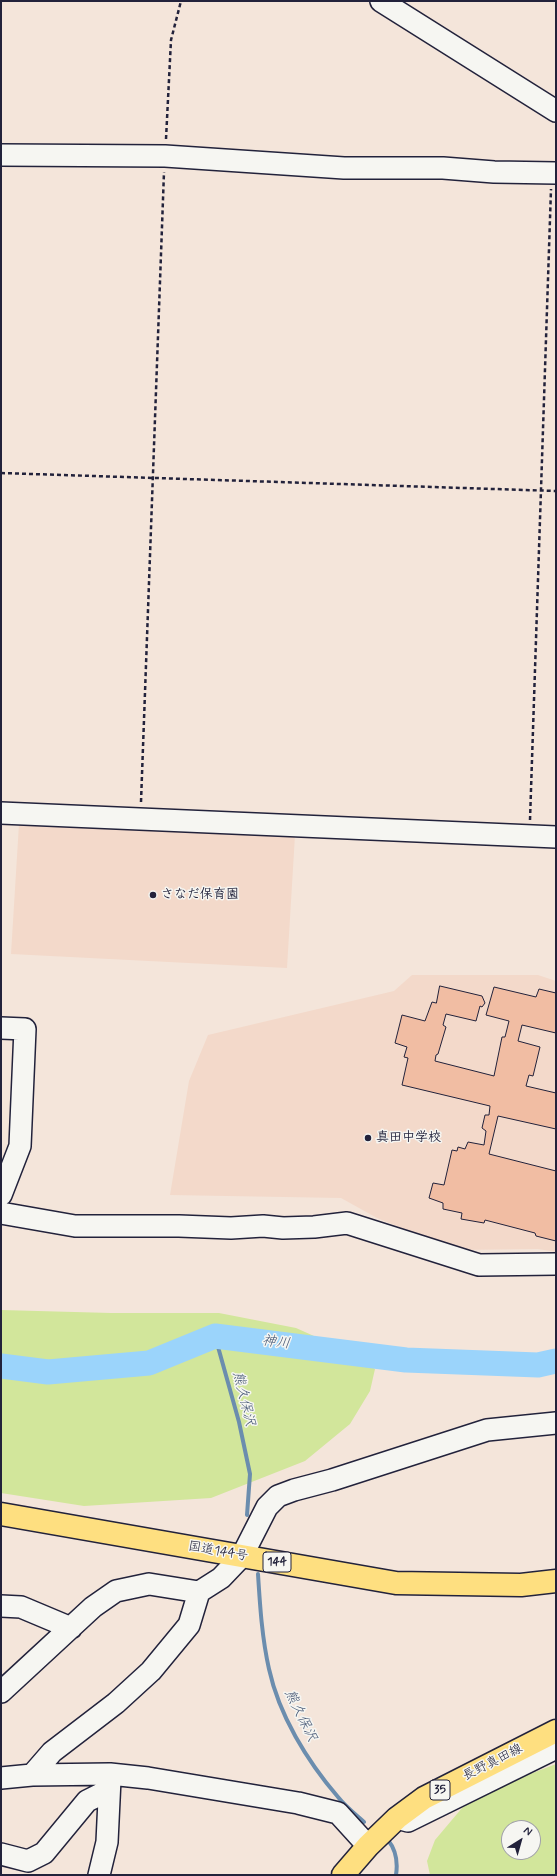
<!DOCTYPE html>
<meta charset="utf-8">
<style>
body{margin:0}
#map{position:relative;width:557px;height:1876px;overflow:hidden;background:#f4e5da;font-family:Mynerve,sans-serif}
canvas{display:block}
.frame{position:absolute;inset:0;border:2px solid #22223b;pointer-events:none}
.north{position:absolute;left:501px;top:1820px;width:40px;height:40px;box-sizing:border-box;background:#f6f6f2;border:1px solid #a1a1a9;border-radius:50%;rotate:37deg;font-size:11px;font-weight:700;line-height:16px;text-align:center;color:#22223b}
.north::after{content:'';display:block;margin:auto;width:14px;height:18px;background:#22223b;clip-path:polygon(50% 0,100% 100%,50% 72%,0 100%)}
</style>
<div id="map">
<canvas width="557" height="1876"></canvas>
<div class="frame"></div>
<div class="north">N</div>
</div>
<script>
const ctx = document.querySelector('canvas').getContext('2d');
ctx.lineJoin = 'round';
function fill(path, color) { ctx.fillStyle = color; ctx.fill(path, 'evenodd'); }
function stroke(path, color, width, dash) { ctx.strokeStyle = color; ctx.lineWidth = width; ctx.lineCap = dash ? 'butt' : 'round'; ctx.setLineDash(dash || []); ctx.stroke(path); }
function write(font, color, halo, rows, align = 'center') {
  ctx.font = font + ' Mynerve,"Klee One",sans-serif'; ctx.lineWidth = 3; ctx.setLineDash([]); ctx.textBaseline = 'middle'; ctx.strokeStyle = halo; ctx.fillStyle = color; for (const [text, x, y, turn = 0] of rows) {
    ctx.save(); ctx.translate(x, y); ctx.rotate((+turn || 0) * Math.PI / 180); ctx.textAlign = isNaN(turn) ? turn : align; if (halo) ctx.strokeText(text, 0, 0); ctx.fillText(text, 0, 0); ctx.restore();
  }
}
const built = new Path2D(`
 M19,824L295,835L287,968L11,954Z
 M412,975H538L556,981V1252L538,1249L456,1250L377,1218L341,1198L170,1195L189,1081L208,1035L394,991Z`);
const green = new Path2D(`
 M1,1310L111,1313H219L296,1328L361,1357L375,1369L370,1391L350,1424L305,1461L211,1498L84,1506L1,1493Z
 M556,1764V1875H430L427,1861L435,1840L462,1808L486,1791ZM509,1828H533V1852H509Z`);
const stream = new Path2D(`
 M215,1336L239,1422L250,1474L247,1515
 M258,1574C260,1606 262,1638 269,1669C279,1715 307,1761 338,1797C345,1806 355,1814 364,1822
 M388,1840C396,1850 398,1862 396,1875`);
const river = new Path2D(`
 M1,1366L48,1372L149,1363L215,1336L406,1360L538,1365L556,1361`);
const building = new Path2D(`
 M440,986L482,996L485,1003L482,1007L480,1006L476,1021L446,1014L443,1025L446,1027L438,1054L436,1055L435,1061L494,1076L502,1037H505L509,1021L486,1015L494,987L536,997L539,989L556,993V1033L522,1025L518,1041L540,1047L533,1076L529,1075L526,1086L556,1093V1129L498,1116L489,1154L556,1171V1241L536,1236L535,1233L485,1220L484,1223L461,1219L462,1213L443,1209V1203L429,1198L433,1183L444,1185L452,1150L457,1151L458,1147L465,1149L468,1142L484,1145L486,1131L482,1128L485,1115H489L490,1106L402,1085L408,1058L404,1057L407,1047L395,1043L402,1015L425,1021L432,1002L436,1003Z`);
const path = new Path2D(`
 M166,139L171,40L181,1
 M1,473L556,491
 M141,802L164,172
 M530,820L551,189`);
const minor = new Path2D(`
 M381,1L556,111
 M1,155L165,156L344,168H443L494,172L556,173
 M1,813L556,837
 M1,1028L25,1029L20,1146L1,1195
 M1,1213L75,1226H179L231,1228L263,1226L283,1228L314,1227L347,1223L479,1265L556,1264
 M1,1606L21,1607L71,1628
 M1,1692L93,1607L116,1591L149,1584L199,1592L221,1578L242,1556L267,1507L278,1496L294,1490L332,1480L487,1430L556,1423
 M32,1775L52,1752L116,1703L151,1671L189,1625L199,1592
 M1,1778L32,1775L110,1774L148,1778L298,1803L338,1813L368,1846
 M397,1818L408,1821L556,1748
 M1,1854L28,1861L44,1853L87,1801L109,1790
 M99,1875L107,1842L110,1779`);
const major = new Path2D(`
 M343,1875L368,1846L397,1818L424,1798L556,1731`);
const highway = new Path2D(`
 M1,1514L396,1583L521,1585L556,1581`);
const markers = [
 [153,895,4,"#22223b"],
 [368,1138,4,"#22223b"]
];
const shields = [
 [277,1562,28],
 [440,1790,20]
];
const shieldNames = [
 ["144",277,1562],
 ["35",440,1790]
];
const poiNames = [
 ["さなだ保育園",161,895],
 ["真田中学校",376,1138]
];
const streetNames = [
 ["国道144号",218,1552,10],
 ["長野真田線",493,1763,-27]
];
const waterNames = [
 ["神川",276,1343,7],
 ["熊久保沢",243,1399,76],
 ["熊久保沢",300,1716,64]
];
fill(built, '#f3d9ca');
fill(green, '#d2e69b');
stroke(stream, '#6b8dae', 4);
stroke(river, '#9bd4fb', 25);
fill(building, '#f1bda3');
stroke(building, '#22223b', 1);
stroke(minor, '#22223b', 24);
stroke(major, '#22223b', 25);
stroke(highway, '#22223b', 25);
stroke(path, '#22223b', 2.5, [4, 3]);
stroke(minor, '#f6f6f2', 21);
stroke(major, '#fedf80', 22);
stroke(highway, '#fedf80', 22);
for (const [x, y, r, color] of markers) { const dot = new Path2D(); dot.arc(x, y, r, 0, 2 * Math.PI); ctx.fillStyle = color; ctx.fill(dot); stroke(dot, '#f6f6f2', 1.5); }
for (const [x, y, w] of shields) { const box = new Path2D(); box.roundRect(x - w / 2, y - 10, w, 20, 3); ctx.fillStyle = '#f6f6f2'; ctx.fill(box); stroke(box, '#22223b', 1); }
write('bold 12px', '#22223b', null, shieldNames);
write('bold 13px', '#22223b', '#f6f6f2', poiNames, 'left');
write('13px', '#22223b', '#f6f6f2', streetNames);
write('italic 14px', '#465775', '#f6f6f2', waterNames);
</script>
